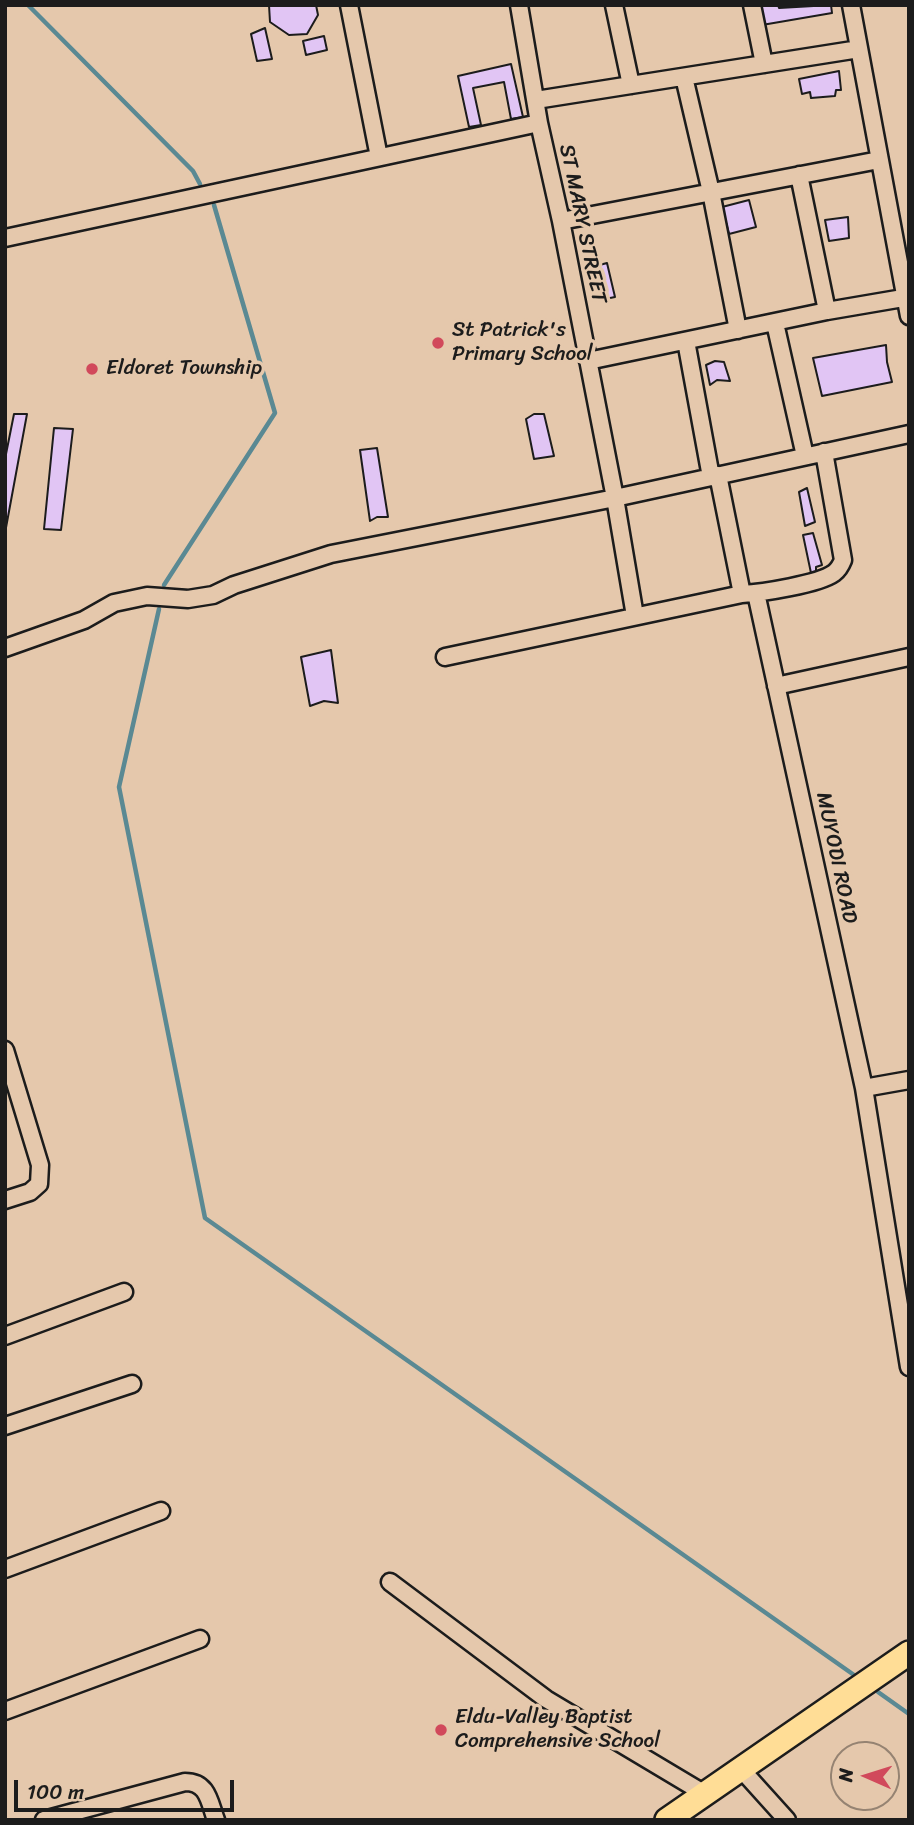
<!DOCTYPE html>
<style>
body{margin:0}
#map{position:relative;width:914px;height:1825px;overflow:hidden;background:#e5c8ac;font-family:Sriracha,sans-serif}
canvas{display:block}
.frame{position:absolute;inset:0;border:7px solid #1c1c1c;pointer-events:none}
.north{position:absolute;left:830px;top:1741px;width:70px;height:70px;box-sizing:border-box;background:#e5c8ac;border:2px solid #958372;border-radius:50%;rotate:273deg;font-size:19px;font-weight:700;line-height:28px;text-align:center;color:#1c1c1c}
.north::after{content:'';display:block;margin:auto;width:24px;height:32px;background:#d1495b;clip-path:polygon(50% 0,100% 100%,50% 72%,0 100%)}
.scale{position:absolute;left:14px;top:1780px;width:220px;height:32px;box-sizing:border-box;border:4px solid #1c1c1c;border-top:0;padding-left:9px;font-size:21px;line-height:24px;white-space:nowrap;color:#1c1c1c;-webkit-text-stroke:5px #e5c8ac;paint-order:stroke}
</style>
<div id="map">
<canvas width="914" height="1825"></canvas>
<div class="frame"></div>
<div class="north">N</div>
<div class="scale">100 m</div>
</div>
<script>
const ctx = document.querySelector('canvas').getContext('2d');
ctx.lineJoin = 'round';
function stroke(path, color, width, dash) { ctx.strokeStyle = color; ctx.lineWidth = width; ctx.lineCap = dash ? 'butt' : 'round'; ctx.setLineDash(dash || []); ctx.stroke(path); }
function fill(path, color) { ctx.fillStyle = color; ctx.fill(path, 'evenodd'); }
function write(font, color, halo, rows, align = 'center') {
  ctx.font = font + ' Sriracha,sans-serif'; ctx.lineWidth = 7; ctx.setLineDash([]); ctx.textBaseline = 'middle'; ctx.strokeStyle = halo; ctx.fillStyle = color; for (const [text, x, y, turn = 0] of rows) {
    ctx.save(); ctx.translate(x, y); ctx.rotate((+turn || 0) * Math.PI / 180); ctx.textAlign = isNaN(turn) ? turn : align; if (halo) ctx.strokeText(text, 0, 0); ctx.fillText(text, 0, 0); ctx.restore();
  }
}
const stream = new Path2D(`
 M28,5L193,171L200,184
 M164,585L275,413L214,205
 M159,609L119,787L205,1218L854,1675
 M878,1692L909,1714`);
const building = new Path2D(`
 M269,5H316L318,15L307,34L289,35L270,22Z
 M759,5H778L779,8L831,5L832,13L762,25Z
 M265,28L272,59L257,61L251,34Z
 M324,36L327,50L306,55L303,41Z
 M511,64L523,117L511,119L504,82L473,88L481,125L469,127L458,76Z
 M839,71L841,90H836L835,96L811,98L810,92L802,94L799,79Z
 M749,200L756,227L729,234L722,207Z
 M848,217L849,238L829,241L825,220Z
 M607,263L615,297L600,300L592,267Z
 M886,345L887,362L892,382L822,396L813,358Z
 M715,361L724,362L730,381L717,380L710,385L706,365Z
 M14,414H27L5,533V459Z
 M534,414H544L554,456L534,459L526,419Z
 M54,428L73,429L61,530L44,529Z
 M377,448L388,517H377L370,521L360,450Z
 M807,488L815,522L805,526L799,492Z
 M813,533L822,565L816,567V573H811L803,535Z
 M331,650L338,703L324,701L310,706L301,657Z`);
const minor = new Path2D(`
 M349,5L379,157
 M519,5L539,123L561,221L615,498L635,616
 M614,5L631,85
 M752,5L764,64
 M851,5L909,316
 M684,77L711,192L738,330
 M536,100L859,49
 M799,175L827,311
 M561,221L879,160
 M5,238L539,123
 M775,323L805,456
 M686,341L711,477
 M588,361L827,311L909,297
 M718,475L742,594
 M756,593L864,1088L909,1367
 M5,648L84,620L114,603L147,596L188,599L213,595L234,585L331,554L615,498L909,434
 M445,657L742,594C762,593 819,584 834,573C838,570 841,565 843,560L824,452
 M776,686L909,657
 M5,1050L40,1165L39,1184L30,1192L5,1200
 M864,1088L909,1080
 M5,1336L124,1292
 M5,1426L132,1384
 M5,1569L161,1511
 M390,1582L546,1699L705,1794
 M5,1711L200,1639
 M741,1769L787,1820
 M44,1820L185,1782C208,1782 209,1801 216,1820`);
const highway = new Path2D(`
 M667,1820L909,1653`);
const markers = [
 [438,343,7,"#d1495b"],
 [92,369,7,"#d1495b"],
 [441,1730,7,"#d1495b"]
];
const streetNames = [
 ["ST MARY STREET",582,224,78],
 ["MUYODI ROAD",836,858,78]
];
const poiNames = [
 ["St Patrick's",452,331],
 ["Primary School",452,355],
 ["Eldoret Township",106,369],
 ["Eldu-Valley Baptist",455,1718],
 ["Comprehensive School",455,1742]
];
stroke(stream, '#5a8993', 4.5);
fill(building, '#e1c5f4');
stroke(building, '#1c1c1c', 2);
stroke(minor, '#1c1c1c', 21);
stroke(highway, '#1c1c1c', 28);
stroke(minor, '#e5c8ac', 16);
stroke(highway, '#ffdd96', 23);
for (const [x, y, r, color] of markers) { const dot = new Path2D(); dot.arc(x, y, r, 0, 2 * Math.PI); ctx.fillStyle = color; ctx.fill(dot); stroke(dot, '#e5c8ac', 2.5); }
write('21px', '#1c1c1c', '#e5c8ac', streetNames);
write('21px', '#1c1c1c', '#e5c8ac', poiNames, 'left');
</script>
